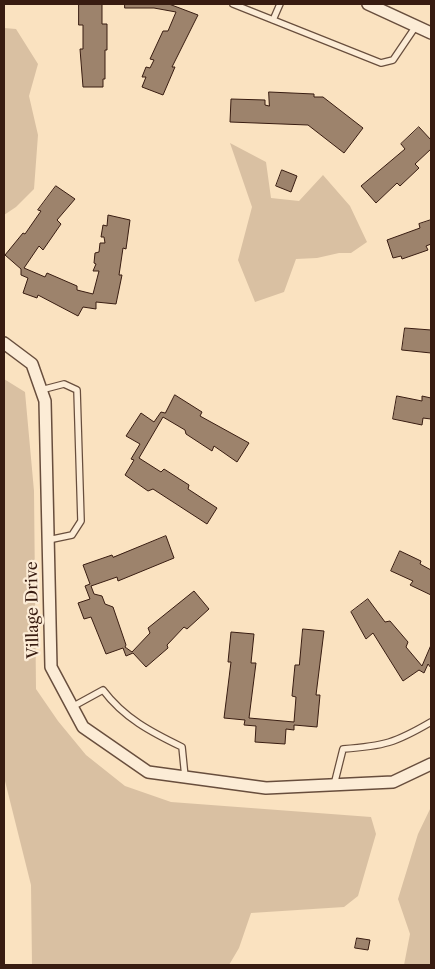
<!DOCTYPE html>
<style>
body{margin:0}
#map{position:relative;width:435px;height:969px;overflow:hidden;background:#fae2c0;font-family:"Libre Caslon Text",serif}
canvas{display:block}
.frame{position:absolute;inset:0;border:5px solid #381c11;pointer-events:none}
</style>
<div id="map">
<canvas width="435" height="969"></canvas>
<div class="frame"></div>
</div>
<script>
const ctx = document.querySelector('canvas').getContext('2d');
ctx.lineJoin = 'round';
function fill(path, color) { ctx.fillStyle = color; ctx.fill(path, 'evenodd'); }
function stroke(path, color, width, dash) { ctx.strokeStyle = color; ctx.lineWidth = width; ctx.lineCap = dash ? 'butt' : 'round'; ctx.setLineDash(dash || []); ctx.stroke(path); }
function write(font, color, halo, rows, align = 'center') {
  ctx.font = font + ' "Libre Caslon Text",serif'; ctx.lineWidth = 4.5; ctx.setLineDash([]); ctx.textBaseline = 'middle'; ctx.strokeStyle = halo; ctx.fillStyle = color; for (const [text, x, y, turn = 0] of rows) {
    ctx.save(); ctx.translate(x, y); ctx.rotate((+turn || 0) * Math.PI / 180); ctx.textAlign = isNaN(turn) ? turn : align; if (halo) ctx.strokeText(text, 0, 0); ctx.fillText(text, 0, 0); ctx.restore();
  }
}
const green = new Path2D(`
 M4,28L16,29L38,64L29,96L38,135L34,189L16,207L4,215Z
 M230,143L266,162L271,198L299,201L323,175L350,206L367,242L351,253H339L317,258L296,259L284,292L255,302L238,260L252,207Z
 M4,379L25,392L34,491L36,689L58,721L86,755L125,786L171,802L371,817L376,834L358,896L344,907L251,913L239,948L229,965H32L31,885L4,777Z
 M431,807V965H404L410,934L398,899L418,834Z`);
const building = new Path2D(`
 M79,4H102V24H107V50H105V79H103V87H83L80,49H83V25H79Z
 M125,4H169L198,15L172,67H175L163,95L142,87L146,77H142L146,67L150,68L154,60L150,59L163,31H168L176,12L154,8H125Z
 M269,92L314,94V97H323L363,128L344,153L308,125L230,122L231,99L265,100V105L269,106Z
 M419,127L431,140V149L415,164L419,168L400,186L397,183L376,203L361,186L405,149L401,144Z
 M282,170L297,176L291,192L276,186Z
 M56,186L75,199L57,220L61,224L43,250L39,246L24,268L45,277L47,273L77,286V290L93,294L99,271H93L96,264L94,263L95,253L99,252L100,243H105L104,237H101L103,225L107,226L108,215L130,220L126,249L123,248L119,275H122L116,304L96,302V309L83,307L78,316L38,295L37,298L23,293L28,278L21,275V269L5,255L23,233L25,234L41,211L38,210Z
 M431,220V244L426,246L428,250L402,259L401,256L393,258L387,240L420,228L419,224Z
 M405,328L431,330V358V353L402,350Z
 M175,395L202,412L200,416L249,443L237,462L214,446L212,451L186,434L185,430L163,417L139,458L161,472L164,469L189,485L188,489L217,508L207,524L153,489L148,491L125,475L134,460L131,459L140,444L126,436L141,413L154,422L161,412L165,413Z
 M397,396L422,401V396L431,398V419L423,418L422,425L393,419Z
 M166,536L174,558L118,581L117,577L91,586L94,594L102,596L105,604L113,607L126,645L125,647L132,652L150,633L148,628L194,591L209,609L187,629L184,627L167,645L168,648L146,667L133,653L126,656L123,648L106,654L91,617L84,619L78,603L90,599L85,586L90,584L83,565L112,555L113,557Z
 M400,551L421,561L420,564L431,570V595L410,585L413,581L391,571Z
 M368,599L385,622L390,621L408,642L406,647L422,666L431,645V668L428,664L424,673L419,670L403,681L373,633L366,639L351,612Z
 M303,629L324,631L316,695H320L317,727L294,725V730L286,729L285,744L255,742L256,726L244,725L245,720L224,718L231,662H228L231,632L254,634L251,663H256L249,718L294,722L296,697L292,696L295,665H299Z
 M357,938L370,940L368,950L355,948Z`);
const service = new Path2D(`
 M233,4L381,63L393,60L416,26
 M273,20L280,4
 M41,390L64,384L77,390L81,521L72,535L48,540
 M72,707L103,690C124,718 151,732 182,747L185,777
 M334,785L343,749C384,746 395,743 431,722`);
const minor = new Path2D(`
 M368,4L431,33
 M4,343L32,364L45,401L51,667L83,727L148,772L266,788L393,782L431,764`);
const streetNames = [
 ["Village Drive",33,610,-91]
];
fill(green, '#d9c0a2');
fill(building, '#9d836c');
stroke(building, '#381c11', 1);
stroke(service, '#684e3d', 8);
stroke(minor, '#684e3d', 14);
stroke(service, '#fcecd6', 5.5);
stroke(minor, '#fcecd6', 11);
write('16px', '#381c11', '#fcecd6', streetNames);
</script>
